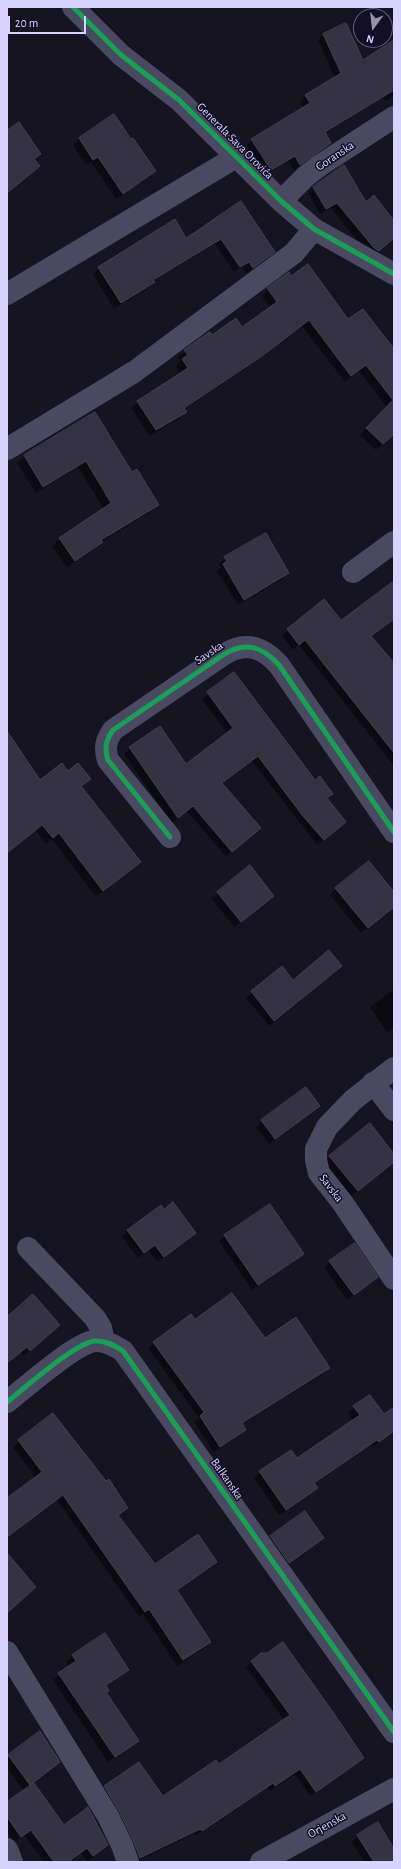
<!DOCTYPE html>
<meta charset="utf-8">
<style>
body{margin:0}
#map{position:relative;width:401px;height:1869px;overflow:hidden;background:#161421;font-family:"Alegreya Sans",sans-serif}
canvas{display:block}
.frame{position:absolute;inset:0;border:8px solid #d9d4ff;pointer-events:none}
.north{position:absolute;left:353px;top:8px;width:40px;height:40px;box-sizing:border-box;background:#130f26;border:1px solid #625e7d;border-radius:50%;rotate:195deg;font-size:11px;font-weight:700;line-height:16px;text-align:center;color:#d9d4ff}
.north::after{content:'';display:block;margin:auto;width:14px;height:18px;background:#9591b1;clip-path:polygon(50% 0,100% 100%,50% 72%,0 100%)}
.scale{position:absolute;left:8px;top:16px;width:78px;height:18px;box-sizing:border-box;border:2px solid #d9d4ff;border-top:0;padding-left:5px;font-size:12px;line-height:14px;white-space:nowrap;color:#d9d4ff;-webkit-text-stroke:3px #130f26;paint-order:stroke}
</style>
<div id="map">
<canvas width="401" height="1869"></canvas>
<div class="frame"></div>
<div class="north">N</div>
<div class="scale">20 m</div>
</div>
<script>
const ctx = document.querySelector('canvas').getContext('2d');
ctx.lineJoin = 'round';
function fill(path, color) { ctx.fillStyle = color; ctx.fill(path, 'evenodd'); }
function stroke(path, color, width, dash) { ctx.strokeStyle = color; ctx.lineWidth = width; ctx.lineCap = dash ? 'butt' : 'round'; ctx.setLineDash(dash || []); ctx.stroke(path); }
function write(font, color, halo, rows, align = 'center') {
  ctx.font = font + ' "Alegreya Sans",sans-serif'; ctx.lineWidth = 3; ctx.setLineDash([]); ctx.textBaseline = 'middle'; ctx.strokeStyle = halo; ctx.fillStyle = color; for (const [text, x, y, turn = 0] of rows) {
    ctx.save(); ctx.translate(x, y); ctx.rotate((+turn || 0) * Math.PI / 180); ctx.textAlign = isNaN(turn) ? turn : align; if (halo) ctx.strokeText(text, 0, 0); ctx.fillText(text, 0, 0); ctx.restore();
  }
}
const shadow = new Path2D(`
 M324,34L363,62L394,41V96L386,101L383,97L324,134L330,143L294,170L288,161L265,175L246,146L252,140L303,108L300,102L305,96L335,78L318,40Z
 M114,116L155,171L149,177L116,199L91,162L86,165L73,145L79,139Z
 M314,187L365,203L394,222V238L372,256L368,254L331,208L320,214L308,193Z
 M241,203L273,252L267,258L246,273L242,267L234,272L215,244L153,281L147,288L114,309L93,274L99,268L186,239Z
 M291,278L348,321L394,351V433L376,450L360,435L387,407L359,371L345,382L302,326L254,362L184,409L186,411L179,418L150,436L131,408L138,402L181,374L176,367L181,361L178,357L210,333L212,336L242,329L271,308L262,296L268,289Z
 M94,413L131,474L157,505L150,512L101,542L94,549L67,567L52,546L60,539L104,509L78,467L36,493L17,463L24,456Z
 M225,558L288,573L282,579L238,605L217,571L221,567L219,564Z
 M394,580V619L371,637L394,665V766L299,645L293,650L282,635L324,600L341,621Z
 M234,673L315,781L332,793L327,799L345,822L317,845L252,761L222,784L253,834L226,857L187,811L172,823L124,754L130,748L186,765L227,733L202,699Z
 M7,733L40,781L68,772L89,779L81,787L140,862L96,897L52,839L46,844L35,830L7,853Z
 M250,867L266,902L234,927L211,898Z
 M336,889L394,893V907L361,933L330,895Z
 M282,968L293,981L336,971L269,1026L246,998Z
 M394,989V1028L387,1032L370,1007Z
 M318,1106L269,1144L256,1127L262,1121Z
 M330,1156H394V1162L351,1196L324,1162Z
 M164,1210L195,1233L158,1262L148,1250L138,1258L122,1237L128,1231Z
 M225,1235L302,1254L296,1260L252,1290L219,1241Z
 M330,1261L377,1277L347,1300L324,1267Z
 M7,1318L53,1331L24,1356L21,1352L7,1363Z
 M195,1321L329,1368L323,1374L242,1424L245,1430L239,1436L214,1452L194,1422L199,1418L148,1348L154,1343Z
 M354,1407L383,1415L394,1408V1432L372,1447L371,1445L314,1484L316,1488L310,1494L279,1515L254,1478L260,1472L291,1451L297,1460L353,1421L348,1413Z
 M53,1414L127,1508L118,1516L155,1566L216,1561L176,1591L210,1642L204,1648L177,1666L143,1614L139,1617L57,1500L7,1537V1499L36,1478L13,1447Z
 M270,1536L323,1538L282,1568L264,1543Z
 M104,1635L128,1670L105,1687L107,1691L105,1693L137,1741L108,1762L53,1680L70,1667L66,1662L72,1656Z
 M261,1654L363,1758L310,1796L295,1774L270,1791L267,1787L196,1836L195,1833L136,1862L100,1792L105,1787L163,1797L218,1765L284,1720L246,1667Z
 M9,1756L59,1762L33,1783L64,1826L107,1845L87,1862L81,1853L69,1862H44L24,1835L14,1842L7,1832V1803L24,1791L7,1768V1758Z
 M358,1836L394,1851V1862H364L352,1842Z`);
const building = new Path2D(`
 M346,23L363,60L394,40V90L325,132L331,143L300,165L295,156L271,170L251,139L310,103L305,95L341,73L323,34Z
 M114,114L131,139L133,138L156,171L123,194L98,157L93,160L79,138Z
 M19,122L41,154L34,159L40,166L7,193V131Z
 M344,165L366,202L374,195L394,221V238L379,251L374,248L337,203L326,209L313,187Z
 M241,201L275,252L253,268L249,262L240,267L221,239L153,280L155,282L121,303L98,267L175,219L186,238Z
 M308,264L348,319L363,309L394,349V434L383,444L366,428L393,400L366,365L351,376L309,320L262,356L184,408L187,412L156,430L137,401L188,368L182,359L188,355L184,350L205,335L210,332L212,335L236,318L242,327L277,302L267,288L289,272L291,276Z
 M95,412L132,472L137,469L159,505L101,540L103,542L75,561L59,538L111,503L86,461L43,487L24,455Z
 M266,533L289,573L244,600L223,564L227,561L224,557Z
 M394,581V619L371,636L394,663V753L305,640L299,645L287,629L324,599L341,620Z
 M234,672L315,780L320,776L333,794L327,798L346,822L324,840L302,815L258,756L222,783L261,828L232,852L193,806L178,818L129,747L160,726L186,764L233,728L207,692Z
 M7,731L40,780L62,763L68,771L78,763L91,779L81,786L141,862L103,891L59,833L53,838L42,825L7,853Z
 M369,861L394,892V907L368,928L335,888Z
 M250,865L274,896L241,922L217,892Z
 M329,950L342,966L274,1021L251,991L282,966L293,980Z
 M306,1087L320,1106L275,1139L261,1120Z
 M370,1123L394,1154V1162L358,1191L329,1156Z
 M173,1202L196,1233L164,1257L155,1245L144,1253L127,1230L161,1205L164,1209Z
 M270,1204L304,1254L258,1285L224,1235Z
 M355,1243L378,1277L354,1295L329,1261Z
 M232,1293L265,1338L296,1317L330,1368L242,1423L246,1430L220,1447L200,1416L204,1412L153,1342L191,1314L195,1319Z
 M33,1294L60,1325L30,1351L27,1347L7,1363V1317Z
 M370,1395L384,1414L394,1407V1431L379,1442L377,1440L314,1483L318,1488L286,1510L259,1471L291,1450L297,1458L360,1415L353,1406Z
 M53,1413L106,1481L109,1479L128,1508L118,1515L155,1564L198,1534L217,1562L177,1590L211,1642L183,1660L149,1609L145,1612L63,1495L7,1537V1498L42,1472L18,1440Z
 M305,1511L324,1538L289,1563L270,1536Z
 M7,1553L36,1587L7,1613Z
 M105,1633L129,1670L106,1685L109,1691L106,1692L139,1741L115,1757L58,1673L76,1661L72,1655Z
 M283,1642L335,1715L364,1758L316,1792L300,1769L275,1786L273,1783L202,1831L200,1829L140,1858L133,1840L119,1811L104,1786L139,1762L163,1796L216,1760L219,1764L290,1715L251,1661L261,1653H267Z
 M40,1731L60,1762L30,1785L8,1755Z
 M34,1783L64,1825L88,1807L108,1845L93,1856L87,1848L68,1862H54L31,1830L21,1837L7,1817V1802Z
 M378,1822L394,1849V1862H374L357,1835Z`);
const street = new Path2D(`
 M73,7L121,55L179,100L281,201L314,229L394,274
 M281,201L305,177L319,166L394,117
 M7,294L236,157
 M7,449L134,372L294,253L314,229
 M353,572L394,542
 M170,837L108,760C104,748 106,740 113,730L223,655C245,641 262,646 279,665L394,832
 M394,1068L353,1100L327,1127L316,1149V1160L319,1173L342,1202L394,1279
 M373,1083L394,1110
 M28,1248L95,1318L101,1328L104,1341
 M7,1402C25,1388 74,1344 94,1341C105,1340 114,1345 123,1351L394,1732
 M7,1652L108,1816L122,1845L128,1862
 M7,1849L12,1862
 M261,1862L394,1789`);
const cycleway = new Path2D(`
 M73,7L121,55L179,100L281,201L314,229L394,274
 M170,837L108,760C104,748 106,740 113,730L223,655C245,641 262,646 279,665L394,832
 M7,1402C25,1388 74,1344 94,1341C105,1340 114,1345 123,1351L394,1732`);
const streetNames = [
 ["Generala Sava Orovića",235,141,45],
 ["Goranska",335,156,-34],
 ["Savska",209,653,-34],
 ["Savska",331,1188,53],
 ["Balkanska",227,1479,55],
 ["Orjenska",327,1825,-29]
];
fill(shadow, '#0007');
fill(building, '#343243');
stroke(building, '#433f54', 1);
stroke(street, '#4a4962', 22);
stroke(cycleway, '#1a9f57', 5);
write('12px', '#d9d4ff', '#130f26', streetNames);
</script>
